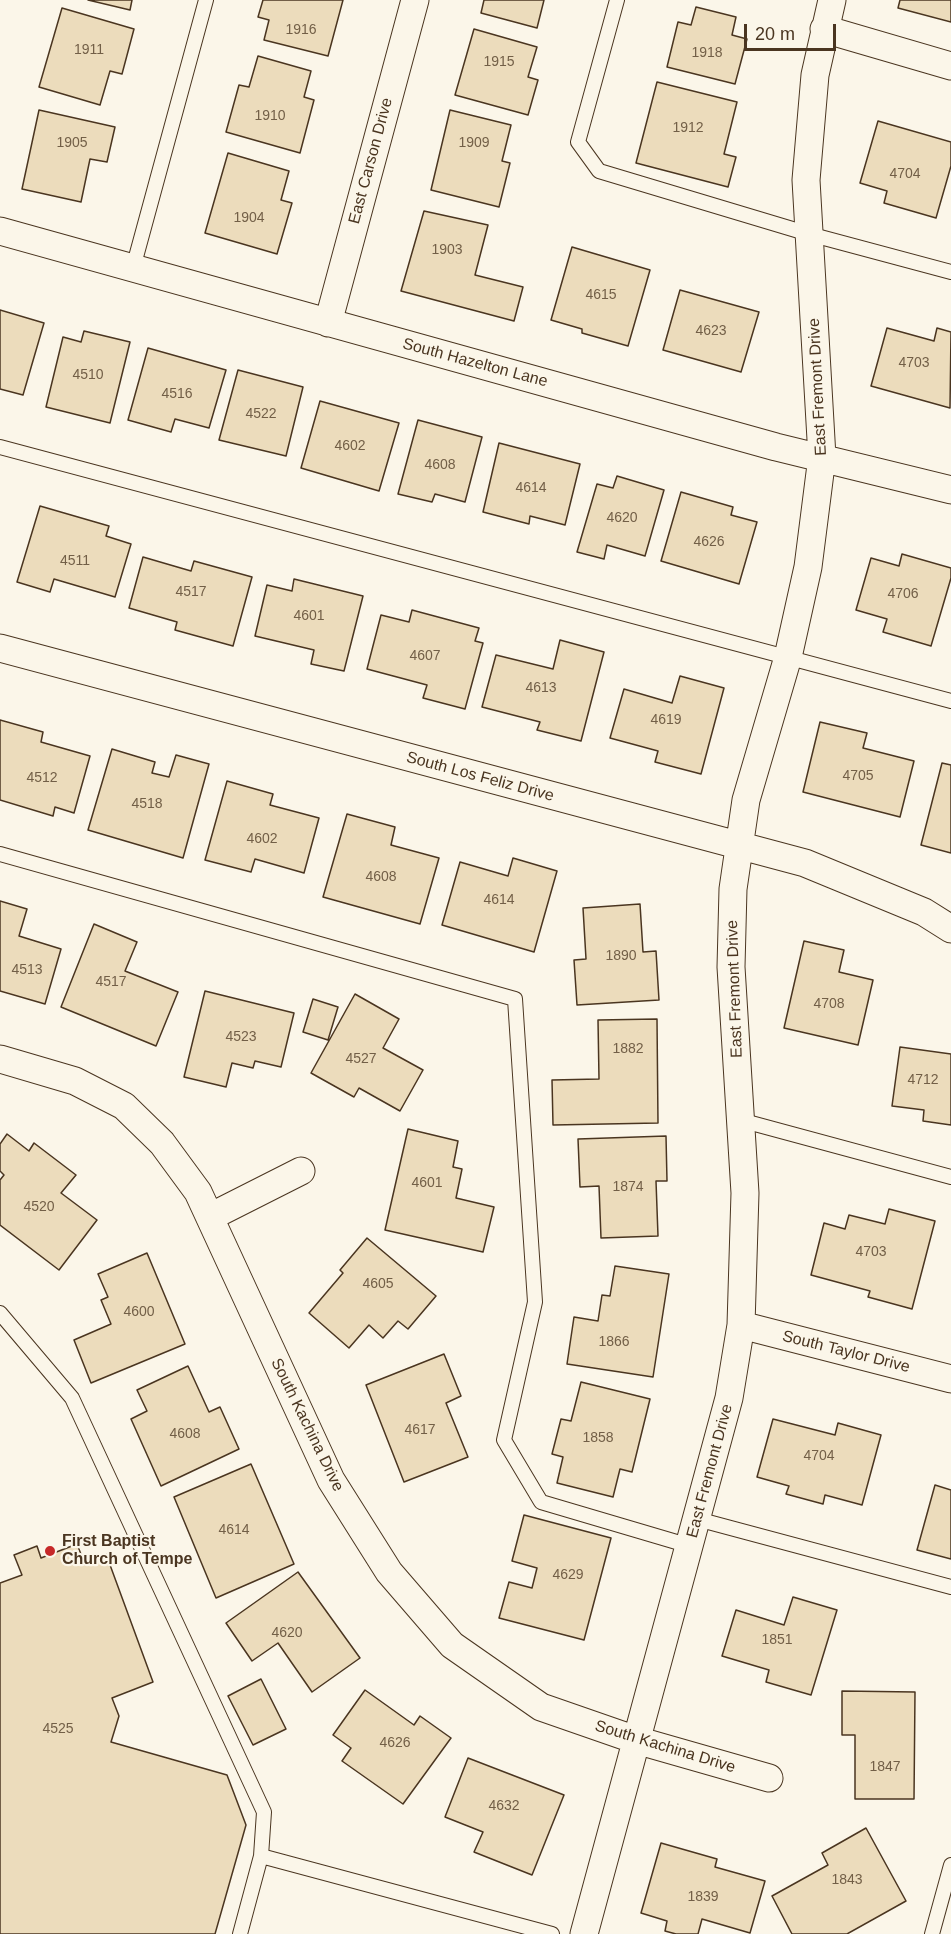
<!DOCTYPE html>
<style>
body{margin:0}
#map{position:relative;width:951px;height:1934px;overflow:hidden;background:#fbf6e9;font-family:Helvetica,sans-serif}
canvas{display:block}
.scale{position:absolute;left:744px;top:24px;width:92px;height:27px;box-sizing:border-box;border:3px solid #4a3520;border-top:0;padding-left:8px;font-size:18px;line-height:21px;white-space:nowrap;color:#4a3520;-webkit-text-stroke:4px #fbf6e9;paint-order:stroke}
</style>
<div id="map">
<canvas width="951" height="1934"></canvas>
<div class="scale">20 m</div>
</div>
<script>
const ctx = document.querySelector('canvas').getContext('2d');
ctx.lineJoin = 'round';
function fill(path, color) { ctx.fillStyle = color; ctx.fill(path, 'evenodd'); }
function stroke(path, color, width, dash) { ctx.strokeStyle = color; ctx.lineWidth = width; ctx.lineCap = dash ? 'butt' : 'round'; ctx.setLineDash(dash || []); ctx.stroke(path); }
function write(font, color, halo, rows, align = 'center') {
  ctx.font = font + ' Helvetica,sans-serif'; ctx.lineWidth = 4.5; ctx.setLineDash([]); ctx.textBaseline = 'middle'; ctx.strokeStyle = halo; ctx.fillStyle = color; for (const [text, x, y, turn = 0] of rows) {
    ctx.save(); ctx.translate(x, y); ctx.rotate((+turn || 0) * Math.PI / 180); ctx.textAlign = isNaN(turn) ? turn : align; if (halo) ctx.strokeText(text, 0, 0); ctx.fillText(text, 0, 0); ctx.restore();
  }
}
const building = new Path2D(`
 M88,0H132L130,10Z
 M263,0H343L328,56L264,40L269,20L258,17Z
 M484,0H544L537,28L481,13Z
 M900,0H951V22L898,8Z
 M696,7L736,17L732,35L747,39L735,84L667,67L678,22L691,25Z
 M62,8L134,29L122,74L110,71L100,105L39,87Z
 M474,29L537,47L528,77L538,80L528,115L455,95Z
 M258,56L311,71L304,97L314,100L300,153L226,132L239,85L249,87Z
 M657,82L737,102L724,154L736,157L728,187L636,163Z
 M39,110L115,127L107,162L90,159L81,202L22,189Z
 M450,110L511,125L502,161L510,163L499,207L431,190Z
 M878,121L951,142V166L936,218L884,203L887,191L860,183Z
 M228,153L289,171L281,200L292,203L277,254L205,233Z
 M424,211L488,225L475,275L523,287L514,321L401,291Z
 M572,247L650,270L628,346L582,333V329L551,320Z
 M680,290L759,312L741,372L663,350Z
 M0,310L44,323L23,395L0,389Z
 M887,328L934,341L937,328L951,332L950,408L871,386Z
 M84,331L130,342L110,423L46,407L63,337L81,342Z
 M148,348L226,370L209,428L175,419L171,432L128,420Z
 M238,370L303,387L286,456L219,440Z
 M320,401L399,423L379,491L301,468Z
 M418,420L482,437L465,502L435,494L432,502L398,494Z
 M499,443L580,464L565,525L530,516L529,524L483,512Z
 M617,476L664,490L645,556L607,545L604,559L577,552L597,484L613,488Z
 M681,492L733,507L731,515L757,522L739,584L661,561Z
 M40,506L109,526L106,536L131,544L115,597L54,579L50,592L17,582Z
 M902,554L951,568V578L931,646L883,632L887,619L856,610L871,558L899,566Z
 M143,557L191,571L194,561L252,577L233,646L175,630L177,622L129,608Z
 M294,579L363,596L344,671L311,664L314,650L255,636L267,585L292,591Z
 M412,610L479,628L475,641L483,643L465,709L423,698L427,685L367,669L381,615L409,622Z
 M560,640L604,652L581,741L537,730L540,722L482,707L496,655L553,669Z
 M680,676L724,688L701,774L655,762L658,751L610,738L624,689L672,703Z
 M0,720L43,732L41,742L90,756L74,813L55,807L53,816L0,800Z
 M820,722L867,733L863,748L914,761L900,817L803,792Z
 M112,749L155,762L152,773L169,777L176,755L209,764L183,858L88,830Z
 M942,763L951,765V853L921,845Z
 M227,781L273,794L270,805L319,818L304,873L255,859L251,872L205,860Z
 M347,814L395,827L391,845L439,858L420,924L323,897Z
 M513,858L557,871L534,952L442,925L460,862L508,876Z
 M0,901L27,909L19,936L61,949L45,1004L0,991Z
 M640,904L643,952L656,951L659,1000L577,1005L574,960L586,959L583,908Z
 M94,924L137,942L125,971L178,992L156,1046L61,1007Z
 M804,941L844,950L839,972L873,980L858,1045L784,1028Z
 M205,991L294,1013L281,1067L255,1061L253,1068L232,1063L226,1087L184,1077Z
 M355,994L399,1019L383,1048L423,1070L400,1111L359,1088L354,1097L311,1073Z
 M313,999L338,1007L328,1040L303,1032Z
 M657,1019L658,1123L553,1125L552,1080L599,1079L598,1020Z
 M900,1047L951,1054V1125L923,1121L924,1110L892,1106Z
 M408,1129L458,1141L453,1167L462,1169L456,1198L494,1207L483,1252L385,1230Z
 M7,1134L29,1151L34,1143L76,1175L61,1193L97,1220L59,1270L0,1225V1180L4,1175L0,1171V1144Z
 M666,1136L667,1181H656L658,1236L601,1238L599,1186L580,1187L578,1139Z
 M889,1209L935,1221L912,1309L868,1297L870,1291L811,1275L824,1223L845,1229L849,1215L885,1224Z
 M367,1238L436,1296L408,1329L398,1321L383,1338L369,1325L349,1348L309,1313L343,1273L340,1270Z
 M147,1253L185,1344L91,1383L74,1340L111,1324L101,1300L108,1297L98,1274Z
 M615,1266L669,1274L653,1377L567,1364L574,1317L598,1321L602,1295L610,1296Z
 M444,1354L461,1396L446,1403L468,1457L404,1482L366,1385Z
 M188,1366L209,1412L220,1407L239,1449L161,1486L131,1419L147,1411L137,1390Z
 M581,1382L650,1399L632,1472L620,1469L613,1497L557,1483L563,1457L552,1454L561,1419L571,1421Z
 M773,1419L835,1435L838,1423L881,1435L862,1505L825,1495L823,1504L786,1494L789,1486L757,1477Z
 M251,1464L294,1564L216,1598L174,1497Z
 M935,1485L951,1490V1559L917,1550Z
 M524,1515L611,1538L584,1640L499,1618L509,1582L532,1588L537,1568L512,1561Z
 M77,1544L84,1562L106,1554L153,1682L112,1698L119,1716L111,1742L227,1775L246,1825L215,1934H0V1583L22,1575L14,1555L37,1546L41,1558Z
 M298,1572L360,1658L312,1692L278,1643L252,1661L226,1623Z
 M793,1597L837,1610L811,1695L766,1682L769,1670L722,1656L736,1610L784,1625Z
 M261,1679L286,1729L253,1745L228,1696Z
 M365,1690L414,1725L420,1716L451,1738L403,1804L342,1761L351,1748L333,1735Z
 M842,1691L915,1692L914,1799H855V1735H842Z
 M468,1758L564,1795L532,1875L474,1852L483,1832L445,1817Z
 M866,1828L906,1901L847,1934H792L772,1896L828,1865L822,1853Z
 M661,1843L717,1859L715,1867L765,1881L750,1933L702,1919L698,1934H676L665,1931L667,1921L641,1913Z`);
const lane = new Path2D(`
 M617,0L578,142L599,171L809,234L951,272
 M133,268L206,0
 M0,447L951,701
 M0,854L515,999L535,1302L504,1440L541,1502L690,1546
 M740,1120L951,1177
 M0,1313L72,1398L264,1812L261,1856L240,1934
 M697,1519L951,1587
 M261,1856L552,1934
 M932,1934L951,1865`);
const street = new Path2D(`
 M824,29L951,66
 M0,231L776,447L951,490
 M328,323L415,0
 M0,648L805,863L924,912L951,929
 M0,1059L75,1081L124,1106L162,1143L198,1192L331,1480L389,1572L452,1645L541,1707L636,1740L769,1778
 M210,1217L301,1171
 M741,1325L951,1379
 M584,1934L729,1398L741,1325L745,1193L731,967L733,889L746,800L788,657L808,567L822,457L806,180L815,75L832,0`);
const markers = [
 [50,1551,6,"#c62828"]
];
const numberNames = [
 ["1916",301,30],
 ["1911",89,50],
 ["1918",707,53],
 ["1915",499,62],
 ["1910",270,116],
 ["1912",688,128],
 ["1905",72,143],
 ["1909",474,143],
 ["4704",905,174],
 ["1904",249,218],
 ["1903",447,250],
 ["4615",601,295],
 ["4623",711,331],
 ["4703",914,363],
 ["4510",88,375],
 ["4516",177,394],
 ["4522",261,414],
 ["4602",350,446],
 ["4608",440,465],
 ["4614",531,488],
 ["4620",622,518],
 ["4626",709,542],
 ["4511",75,561],
 ["4517",191,592],
 ["4706",903,594],
 ["4601",309,616],
 ["4607",425,656],
 ["4613",541,688],
 ["4619",666,720],
 ["4705",858,776],
 ["4512",42,778],
 ["4518",147,804],
 ["4602",262,839],
 ["4608",381,877],
 ["4614",499,900],
 ["1890",621,956],
 ["4513",27,970],
 ["4517",111,982],
 ["4708",829,1004],
 ["4523",241,1037],
 ["1882",628,1049],
 ["4527",361,1059],
 ["4712",923,1080],
 ["4601",427,1183],
 ["1874",628,1187],
 ["4520",39,1207],
 ["4703",871,1252],
 ["4605",378,1284],
 ["4600",139,1312],
 ["1866",614,1342],
 ["4617",420,1430],
 ["4608",185,1434],
 ["1858",598,1438],
 ["4704",819,1456],
 ["4614",234,1530],
 ["4629",568,1575],
 ["4620",287,1633],
 ["1851",777,1640],
 ["4525",58,1729],
 ["4626",395,1743],
 ["1847",885,1767],
 ["4632",504,1806],
 ["1843",847,1880],
 ["1839",703,1897]
];
const streetNames = [
 ["East Carson Drive",371,161,-75],
 ["South Hazelton Lane",475,363,15],
 ["East Fremont Drive",818,387,-93],
 ["South Los Feliz Drive",480,777,15],
 ["East Fremont Drive",735,989,-92],
 ["South Taylor Drive",846,1352,14],
 ["South Kachina Drive",307,1425,64],
 ["East Fremont Drive",710,1471,-75],
 ["South Kachina Drive",665,1747,17]
];
const poiNames = [
 ["First Baptist",62,1542],
 ["Church of Tempe",62,1560]
];
fill(building, '#ecdcbc');
stroke(building, '#4a3520', 1.5);
stroke(lane, '#4a3520', 16);
stroke(street, '#4a3520', 29);
stroke(lane, '#fbf6e9', 14);
stroke(street, '#fbf6e9', 27);
for (const [x, y, r, color] of markers) { const dot = new Path2D(); dot.arc(x, y, r, 0, 2 * Math.PI); ctx.fillStyle = color; ctx.fill(dot); stroke(dot, '#fbf6e9', 2); }
write('14px', '#725f47', null, numberNames);
write('16px', '#4a3520', '#fbf6e9', streetNames);
write('bold 16px', '#4a3520', '#fbf6e9', poiNames, 'left');
</script>
